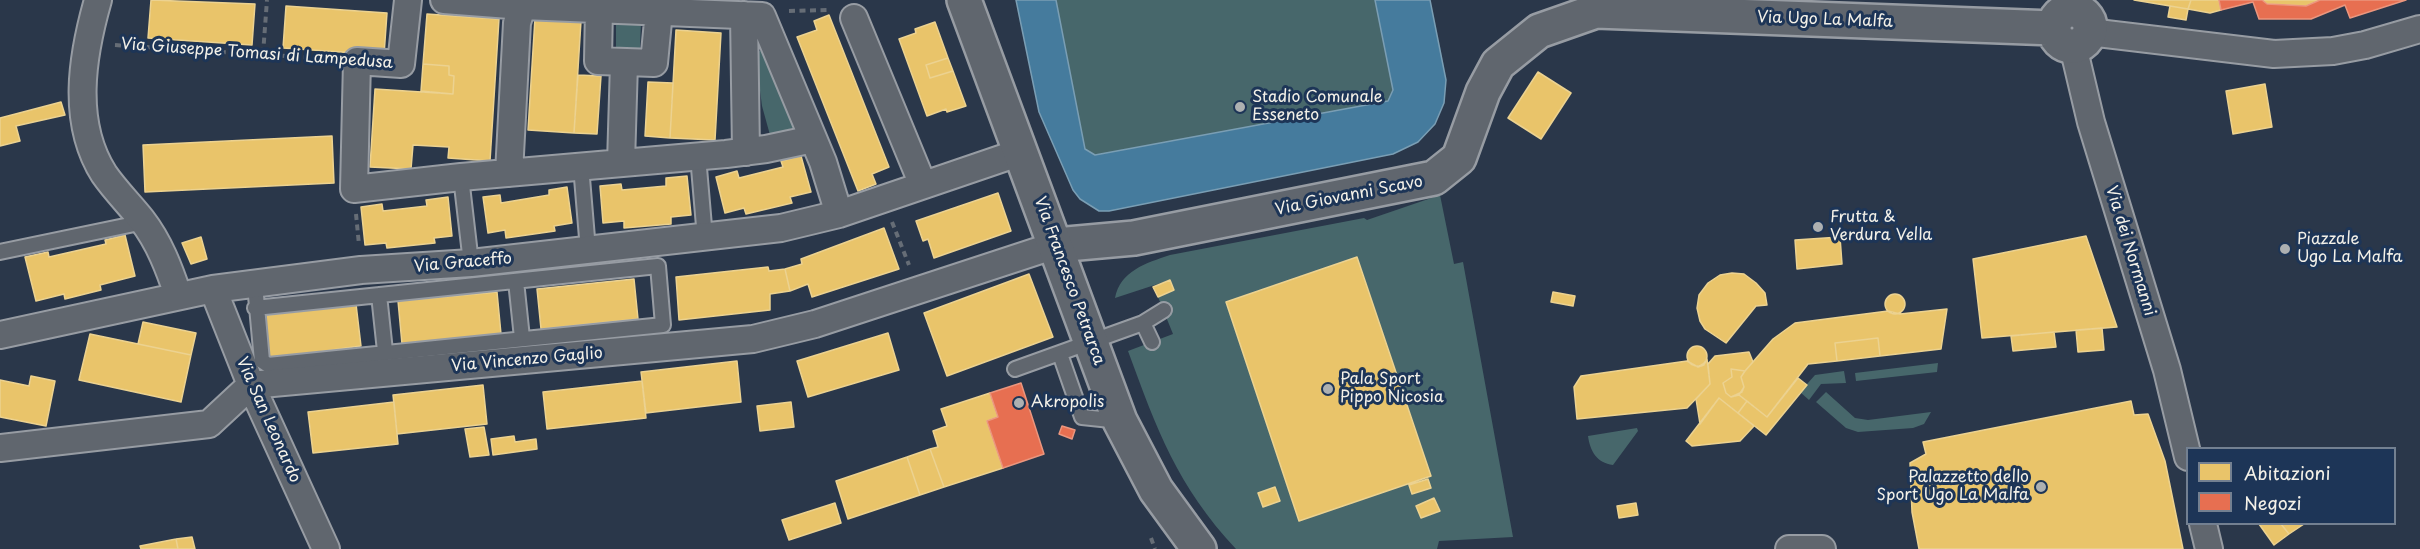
<!DOCTYPE html>
<style>
body{margin:0}
#map{position:relative;width:2420px;height:549px;overflow:hidden;background:#2a374a;font-family:"Playpen Sans",sans-serif}
canvas{display:block}
.legend{position:absolute;left:2186px;top:447px;width:210px;height:78px;box-sizing:border-box;background:#1d3557;border:2px solid #738091;margin:0;padding:8px 10px;list-style:none;font-size:18px;color:#f4f1e8}
.legend li{display:flex;align-items:center;gap:12px;height:30px}
.legend b{width:30px;border:2px solid #738091}
</style>
<div id="map">
<canvas width="2420" height="549"></canvas>
<ul class="legend">
<li><b style="height:16px;background:#e9c46a"></b>Abitazioni</li>
<li><b style="height:16px;background:#e76f51"></b>Negozi</li>
</ul>
</div>
<script>
const ctx = document.querySelector('canvas').getContext('2d');
ctx.lineJoin = 'round';
function fill(path, color) { ctx.fillStyle = color; ctx.fill(path, 'evenodd'); }
function stroke(path, color, width, dash) { ctx.strokeStyle = color; ctx.lineWidth = width; ctx.lineCap = dash ? 'butt' : 'round'; ctx.setLineDash(dash || []); ctx.stroke(path); }
function write(font, color, halo, rows, align = 'center') {
  ctx.font = font + ' "Playpen Sans",sans-serif'; ctx.lineWidth = 6; ctx.setLineDash([]); ctx.textBaseline = 'middle'; ctx.strokeStyle = halo; ctx.fillStyle = color; for (const [text, x, y, turn = 0] of rows) {
    ctx.save(); ctx.translate(x, y); ctx.rotate((+turn || 0) * Math.PI / 180); ctx.textAlign = isNaN(turn) ? turn : align; if (halo) ctx.strokeText(text, 0, 0); ctx.fillText(text, 0, 0); ctx.restore();
  }
}
const green = new Path2D(`
 M1016,0H1430L1446,80L1444,103L1099,211L1080,199L1073,190L1039,112Z
 M616,22H641L640,48H616Z
 M764,50L796,127L770,135L762,106L755,52Z
 M1440,195L1454,264L1463,262L1513,537L1439,541L1437,549H1236C1177,486 1157,430 1128,351L1173,334L1158,297L1174,290L1170,280L1115,298C1120,271 1146,263 1170,255L1364,218L1367,220Z
 M1938,363L1937,372L1856,381L1855,373Z
 M1844,371L1846,383L1821,384L1809,400L1800,392L1815,375Z
 M1826,392L1855,418L1868,420L1931,412L1924,424L1913,428L1858,432L1846,428L1816,402Z
 M1637,428L1638,431L1613,465C1597,463 1590,451 1588,436Z`);
const homes = new Path2D(`
 M151,0L255,4L252,45L148,38Z
 M2134,0H2191L2188,9Z
 M2191,0H2219L2221,10L2210,13L2188,9Z
 M2262,0H2320L2306,6L2267,4Z
 M286,6L387,13L384,55L283,48Z
 M2170,6L2188,9L2186,20L2168,17Z
 M427,14L499,19L490,161L448,158L449,147L413,145L411,169L370,167L375,89L453,94L454,76L449,75V66L423,64Z
 M829,15L889,167L872,174L876,184L858,191L797,37L817,30L814,21Z
 M535,18L581,21L574,133L528,130Z
 M935,22L948,58L926,65L930,78L953,71L966,106L947,112L946,109L927,116L899,39L916,33L915,29Z
 M676,30L721,33L715,140L670,138Z
 M948,58L953,71L930,78L926,65Z
 M423,64L449,66V75L454,76L453,94L421,91Z
 M1538,72L1571,93L1541,139L1508,118Z
 M578,75L601,76L597,134L574,133Z
 M648,82L673,83L670,138L645,136Z
 M2265,84L2272,127L2233,134L2226,91Z
 M61,102L65,115L16,126L20,141L0,146V118Z
 M332,136L334,183L145,192L143,145Z
 M801,156L811,192L790,197L792,203L746,214L744,208L725,213L716,177L737,171L739,178L783,167L781,161Z
 M687,176L691,215L671,217V224L624,228V221L603,223L600,186L621,184L622,190L666,186V178Z
 M567,187L572,223L554,226L555,231L506,238L505,230L488,233L483,197L500,195L501,203L549,195V190Z
 M998,193L1011,231L934,258L928,239L923,241L916,221Z
 M448,197L452,236L434,238L435,243L387,248L386,243L365,245L361,207L382,204L383,211L427,206L426,200Z
 M884,228L899,269L812,297L808,284L790,291L785,269L802,264L801,259Z
 M125,235L135,276L100,285L101,290L65,299L64,294L36,301L25,257L48,252L49,257L106,244L105,240Z
 M2086,236L2117,327L1982,338L1973,259Z
 M201,237L207,259L191,264L182,243Z
 M1840,237L1842,264L1797,269L1795,240Z
 M1357,257L1431,476L1299,521L1226,302Z
 M768,267L769,271L785,269L790,291L770,294V310L679,320L676,277Z
 M1732,273L1744,274L1756,283L1765,293L1767,305L1756,306L1726,343L1705,329L1700,321L1697,308L1699,295L1708,283L1720,275Z
 M1029,274L1053,337L947,376L924,313Z
 M634,279L638,319L541,329L537,289Z
 M1170,280L1174,290L1158,297L1153,287Z
 M497,292L501,334L402,344L398,301Z
 M1553,292L1575,296L1573,306L1551,302Z
 M1885 304a10 10 0 1 1 20 0a10 10 0 1 1-20 0Z
 M356,304L361,346L267,359L261,316Z
 M1947,309L1941,349L1880,356L1878,338L1835,343L1837,361L1808,364L1767,417L1739,395L1744,387L1741,377L1745,371L1773,339L1795,323L1888,311L1900,314Z
 M143,322L196,333L191,355L138,344Z
 M2102,328L2104,350L2078,352L2076,330Z
 M2054,332L2056,347L2013,351L2011,336Z
 M888,333L899,370L808,397L797,361Z
 M90,334L191,355L181,402L79,380Z
 M1878,338L1880,356L1837,361L1835,343Z
 M1687 356a10 10 0 1 1 20 0a10 10 0 1 1-20 0Z
 M1749,352L1753,362L1745,371L1731,369L1732,377L1723,383L1726,393L1731,397L1739,395L1747,401L1738,413L1719,398L1700,424L1696,399L1710,384L1708,364L1715,356Z
 M1707,359L1710,384L1687,408L1577,419L1574,387L1581,376L1687,361L1698,367L1704,365Z
 M737,361L741,402L646,413L641,372Z
 M1731,369L1745,371L1741,377L1744,387L1742,392L1731,397L1726,393L1723,383L1732,377Z
 M31,376L55,381L46,426L0,417V380L29,386Z
 M1798,378L1807,385L1766,435L1738,413L1747,401L1767,417Z
 M642,381L646,418L547,429L543,392Z
 M483,385L487,424L397,434L393,395Z
 M990,393L998,417L987,421L1003,468L944,487L930,449L938,447L933,431L947,426L941,409Z
 M1719,398L1754,426L1740,441L1692,446L1686,441Z
 M2131,401L2134,415L2148,414L2165,461L2183,549H1919L1912,512L1910,463L1926,454L1923,442Z
 M394,402L398,444L313,453L308,412Z
 M791,402L794,427L760,431L757,406Z
 M484,427L489,455L470,457L465,429Z
 M514,436L515,442L536,439L537,449L493,455L491,439Z
 M930,449L944,487L920,495L907,457Z
 M907,457L920,495L848,519L836,481Z
 M1428,479L1431,488L1412,494L1409,485Z
 M1275,487L1280,501L1263,507L1258,493Z
 M1434,498L1440,511L1421,518L1416,506Z
 M835,503L841,523L789,540L782,520Z
 M1636,503L1638,515L1619,518L1617,506Z
 M2259,524H2281L2289,534L2274,545Z
 M2281,524H2304L2289,534Z
 M192,537L195,549H178L176,539Z
 M176,539L178,549H141L140,546Z`);
const shops = new Path2D(`
 M2219,0H2262L2267,4L2306,6L2320,0H2406L2350,18L2345,5L2311,19H2259L2253,2L2221,10Z
 M1021,383L1044,454L1003,468L987,421L998,417L990,393Z
 M1062,426L1075,430L1072,439L1059,434Z`);
const public = new Path2D(`
 M1016,0H1056L1085,149L1095,155L1388,101L1393,90L1375,0H1430L1446,80L1444,103L1435,124L1418,142L1393,154L1109,211H1099L1080,199L1073,190L1039,112Z`);
const path = new Path2D(`
 M789,11L829,10
 M115,45L332,59
 M263,54L267,0
 M356,214L359,245
 M892,222L909,265
 M1151,538L1155,549`);
const service = new Path2D(`
 M698,156L705,238
 M581,166L588,250
 M461,177L471,263
 M0,252L144,222
 M516,281L522,338
 M255,285L262,361L268,365L663,325L658,266L255,308
 M379,295L385,351
 M1143,323L1152,342
 M1060,354L1082,417L1120,421
 M1015,369L1143,323L1164,310`);
const minor = new Path2D(`
 M98,0C82,56 71,122 104,174C115,190 130,205 142,220C159,242 169,268 178,295
 M408,0L401,64L357,61L354,189L461,177L726,154L766,149L813,139
 M444,0L523,6L762,16L823,162L839,214
 M599,7L598,61L654,63L659,11
 M744,15L746,152
 M854,18L923,185
 M2089,32L2274,54L2333,51L2365,45L2420,29
 M2073,46L2091,122L2167,370L2188,457
 M621,163L624,63
 M509,173L517,23L524,0
 M213,289L251,385L326,549
 M0,335L213,289L361,270L471,263L781,228L839,214L1021,152
 M0,448L209,424L251,385L753,339L815,324L1056,245
 M2203,524L2209,549
 M1789,549H1822`);
const tertiary = new Path2D(`
 M2054 28a18 18 0 1 1 36 0a18 18 0 1 1-36 0Z
 M1056,245L1134,238L1434,178L1459,158L1483,92L1498,64L1539,31L1596,11L2054,28`);
const secondary = new Path2D(`
 M964,0L1120,421L1156,490L1199,549`);
const markers = [
 [1240,107,6,"#adb0b1"],
 [1818,227,6,"#adb0b1"],
 [2285,249,6,"#adb0b1"],
 [1328,389,6,"#adb0b1"],
 [1019,403,6,"#adb0b1"],
 [2041,487,6,"#adb0b1"]
];
const streetNames = [
 ["Via Ugo La Malfa",1825,20,2],
 ["Via Giuseppe Tomasi di Lampedusa",257,54,4],
 ["Via Giovanni Scavo",1349,196,-11],
 ["Via dei Normanni",2130,251,73],
 ["Via Graceffo",463,263,-5],
 ["Via Francesco Petrarca",1069,281,70],
 ["Via Vincenzo Gaglio",527,360,-5],
 ["Via San Leonardo",268,420,66]
];
const poiNames = [
 ["Stadio Comunale",1252,98],
 ["Esseneto",1252,116],
 ["Frutta &",1830,218],
 ["Verdura Vella",1830,236],
 ["Piazzale",2297,240],
 ["Ugo La Malfa",2297,258],
 ["Pala Sport",1340,380],
 ["Pippo Nicosia",1340,398],
 ["Akropolis",1031,403],
 ["Palazzetto dello",2029,478,"right"],
 ["Sport Ugo La Malfa",2029,496,"right"]
];
fill(green, '#47676b');
fill(homes, '#e9c46a');
stroke(homes, '#ecd290', 1.5);
fill(shops, '#e76f51');
stroke(shops, '#eb967e', 1.5);
fill(public, '#457b9d');
stroke(public, '#7a9eb4', 1.5);
stroke(service, '#979ca3', 18);
stroke(minor, '#979ca3', 30);
stroke(tertiary, '#979ca3', 38);
stroke(secondary, '#979ca3', 38);
stroke(path, '#666d76', 4, [6, 4.5]);
stroke(service, '#60666e', 14);
stroke(minor, '#60666e', 26);
stroke(tertiary, '#60666e', 33);
stroke(secondary, '#60666e', 33);
for (const [x, y, r, color] of markers) { const dot = new Path2D(); dot.arc(x, y, r, 0, 2 * Math.PI); ctx.fillStyle = color; ctx.fill(dot); stroke(dot, '#1d3557', 2); }
write('16px', '#f4f1e8', '#1d3557', streetNames);
write('16px', '#f4f1e8', '#1d3557', poiNames, 'left');
</script>
